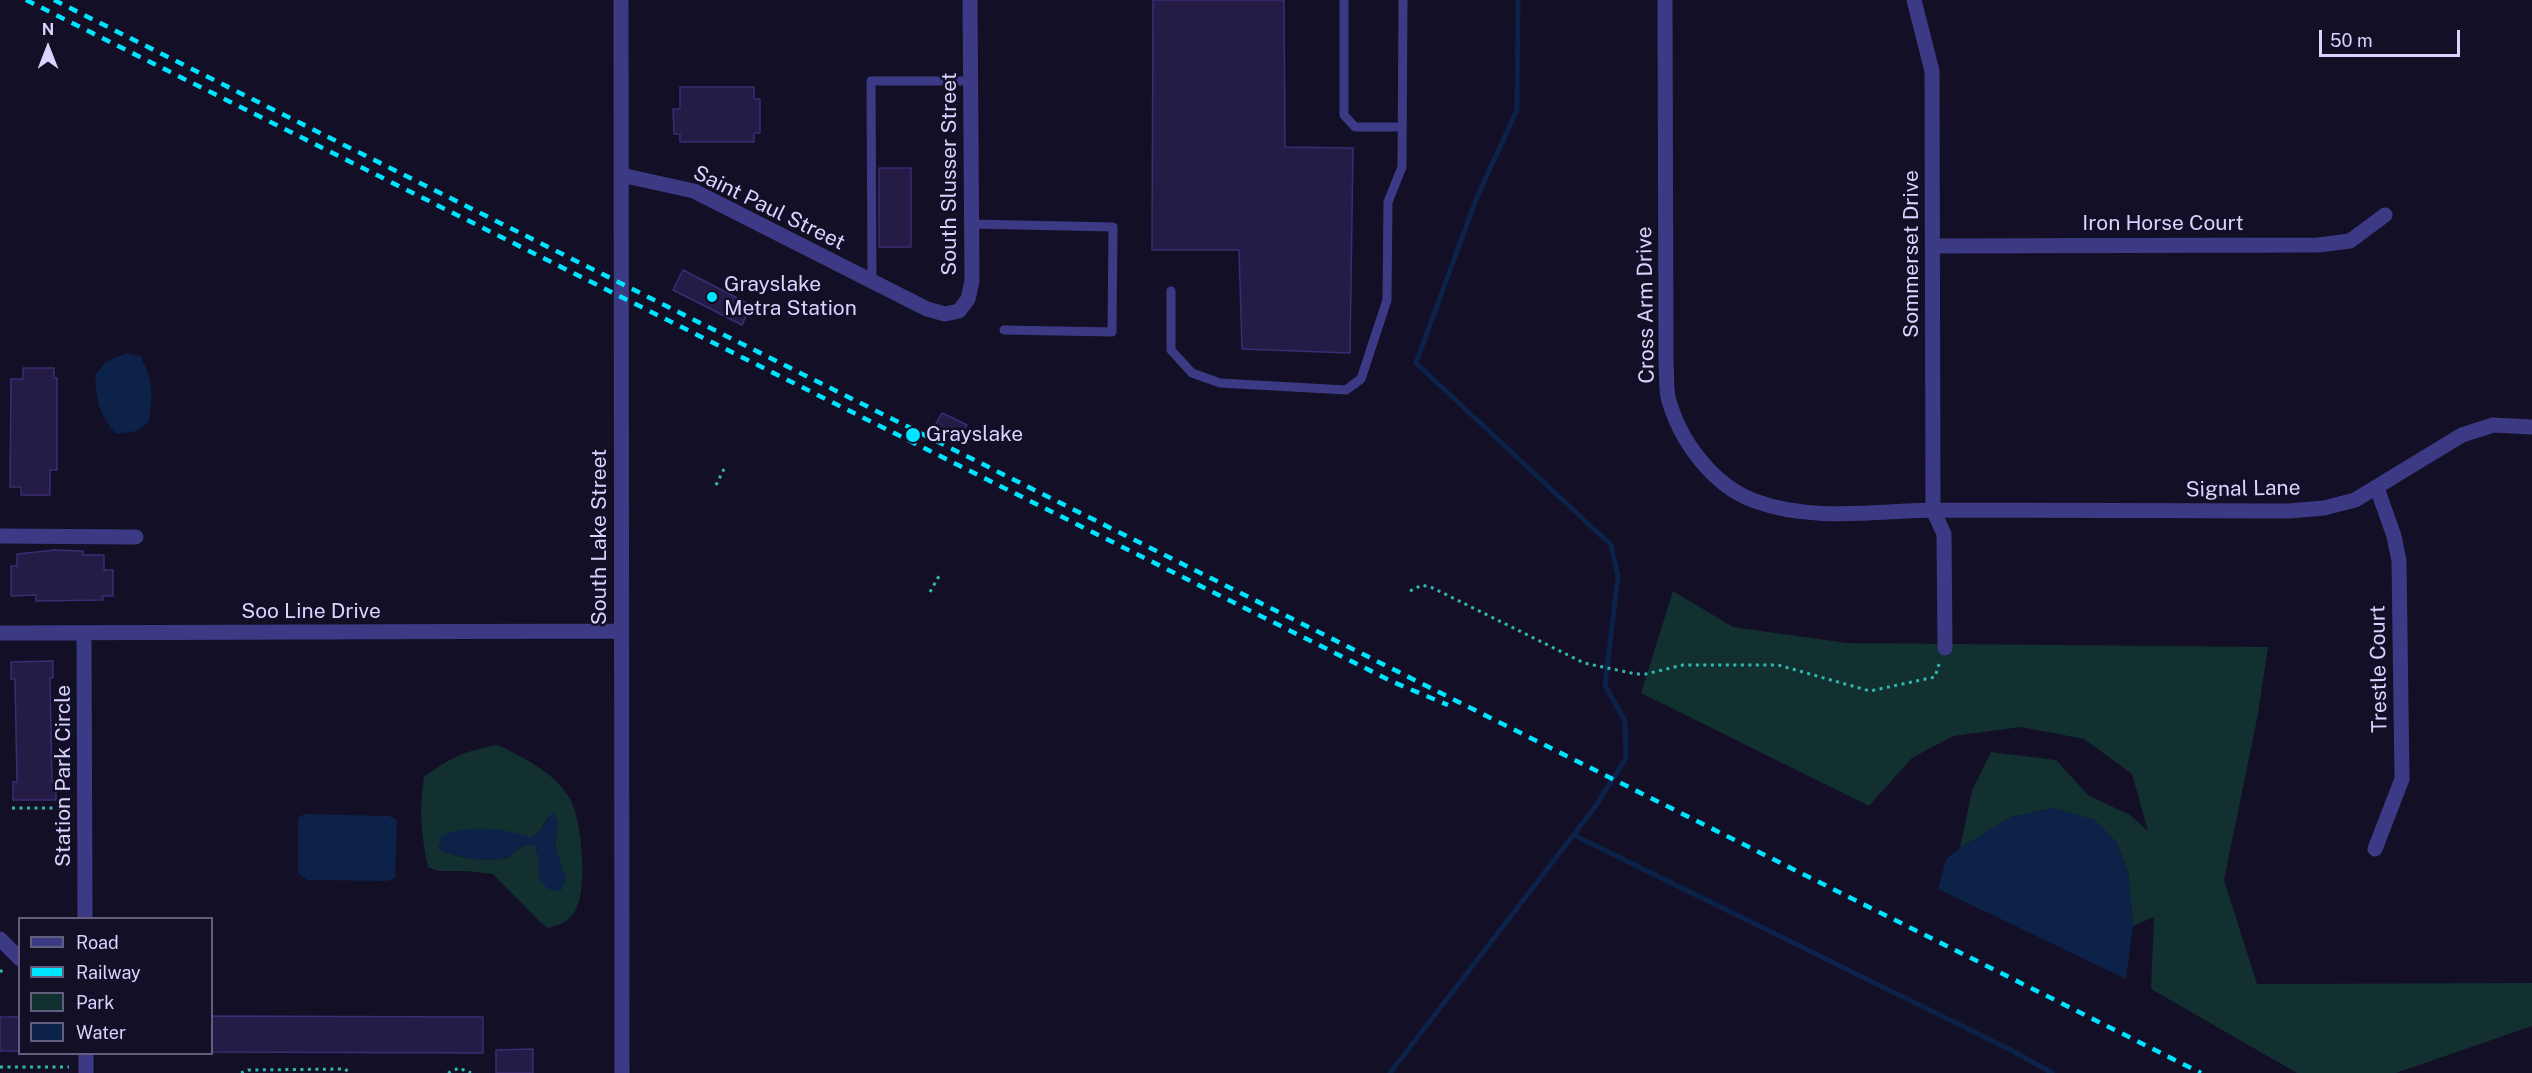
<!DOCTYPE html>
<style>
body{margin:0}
#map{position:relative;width:2532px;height:1073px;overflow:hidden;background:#130f26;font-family:"Public Sans",sans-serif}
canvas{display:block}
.legend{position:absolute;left:18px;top:917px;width:195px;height:138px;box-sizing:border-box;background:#130f26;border:2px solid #625e7d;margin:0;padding:8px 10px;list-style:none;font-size:18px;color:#d9d4ff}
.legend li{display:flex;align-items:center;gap:12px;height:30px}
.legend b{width:30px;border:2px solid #625e7d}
.north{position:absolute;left:18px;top:18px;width:60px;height:60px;-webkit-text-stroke:4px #130f26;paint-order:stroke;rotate:0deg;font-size:16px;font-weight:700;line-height:24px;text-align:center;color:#d9d4ff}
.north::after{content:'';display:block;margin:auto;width:21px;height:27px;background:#d9d4ff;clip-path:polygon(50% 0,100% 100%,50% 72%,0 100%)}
.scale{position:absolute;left:2319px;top:30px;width:141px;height:27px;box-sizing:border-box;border:3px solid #d9d4ff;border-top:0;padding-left:8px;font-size:18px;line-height:21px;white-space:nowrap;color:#d9d4ff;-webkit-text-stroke:4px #130f26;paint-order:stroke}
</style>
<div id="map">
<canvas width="2532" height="1073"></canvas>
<ul class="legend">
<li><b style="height:8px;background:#3d3a85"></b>Road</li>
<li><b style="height:8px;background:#00e5ff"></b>Railway</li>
<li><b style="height:16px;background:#12302f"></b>Park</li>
<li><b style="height:16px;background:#0c2248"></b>Water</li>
</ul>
<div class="north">N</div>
<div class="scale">50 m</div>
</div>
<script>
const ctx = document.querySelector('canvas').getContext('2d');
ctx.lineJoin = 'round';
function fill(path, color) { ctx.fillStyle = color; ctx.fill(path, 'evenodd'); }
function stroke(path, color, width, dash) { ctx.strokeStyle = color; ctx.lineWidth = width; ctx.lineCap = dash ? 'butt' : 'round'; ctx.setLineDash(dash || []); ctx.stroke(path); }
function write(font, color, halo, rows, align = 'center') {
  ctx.font = font + ' "Public Sans",sans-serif'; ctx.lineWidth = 5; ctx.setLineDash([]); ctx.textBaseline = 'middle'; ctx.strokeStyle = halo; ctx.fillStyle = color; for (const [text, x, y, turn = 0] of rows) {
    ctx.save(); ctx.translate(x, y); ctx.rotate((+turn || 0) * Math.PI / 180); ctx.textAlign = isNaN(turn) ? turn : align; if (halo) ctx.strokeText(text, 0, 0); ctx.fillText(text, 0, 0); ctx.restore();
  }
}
const green = new Path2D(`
 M1673,591L1733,627L1847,643L2268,647L2258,714L2224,880L2257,984L2532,983V1026L2396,1073H2297L2151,989L2154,917L2133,926L2128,872L2116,841L2054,808L2012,817L1960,848L1972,791L1991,752L2056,760L2088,795L2130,815L2148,831L2132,774L2084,739L2021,727L1953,736L1912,758L1869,806L1641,693Z
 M498,745C524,758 558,774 571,801C582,823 587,885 577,907C572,920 561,925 548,928L540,922L493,874L466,871H439L428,867C421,836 419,808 424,777C449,758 467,750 498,745ZM548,817L558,820L555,847L566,880H540L539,859L535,844C523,844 516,849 509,858C484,861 461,860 439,849L441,837L532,838L540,831Z`);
const water = new Path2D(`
 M126,353L140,356C154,381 153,394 149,422L137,431L116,434C98,413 97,401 95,375L106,362Z
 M2054,808L2095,820L2116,841L2128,872L2133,926L2126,979L1938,889L1946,859L1960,848L2011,817Z
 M553,812L558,820L555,847L566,880L561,891L548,889L540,880L539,859L535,845C523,844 516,849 509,858C484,861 462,860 439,849L441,836C471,824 502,828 532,838L540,831Z
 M304,814L389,816L397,820L395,878L387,881L307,880L298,873V818Z`);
const stream = new Path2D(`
 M1574,835L2013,1051L2052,1073
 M1390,1073L1595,807L1626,758L1625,721L1605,685L1618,576L1611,545L1416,363L1477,197L1517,110L1518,0`);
const building = new Path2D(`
 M1153,0H1284L1285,147L1353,148L1350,353L1242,349L1239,250H1152Z
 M680,87H754V99H760V133H754V142H680V134H674L673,109H680Z
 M879,168H911V247H879Z
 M683,270L751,305L742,325L673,290Z
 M23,368H54V378H57V470H50V495H21V487H10L11,379H23Z
 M942,413L967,425L959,439L934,427Z
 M55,550L83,551V555H104V570H113V596H103V600L36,601V595L11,596V566H17V554Z
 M53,661V678H50L52,782H56V800H13V782H17L15,679H11V662Z
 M212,1016L483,1017V1053L212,1052Z
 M0,1017H20V1051H0Z
 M533,1049V1073H496V1050Z`);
const path = new Path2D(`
 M716,485L724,469
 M1410,591L1422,585L1433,588L1584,663L1636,674H1646L1683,665H1778L1870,691L1935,677L1939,664
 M930,592L939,576
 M12,808H70
 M0,972L5,968
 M0,1067H69
 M241,1073L248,1070L345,1069L350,1073
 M448,1073L459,1068L471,1073`);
const service = new Path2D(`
 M1344,0V115L1355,127H1402
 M971,224L1113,227L1112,332L1004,330
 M872,282L871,81H970
 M1171,291V350L1192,373L1220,383L1346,390L1361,379L1387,300L1388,202L1402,167L1403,0`);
const minor = new Path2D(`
 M621,0L622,1073
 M1665,0L1666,365C1667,375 1666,387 1668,397C1679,440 1713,486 1755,501C1811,522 1877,511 1935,510C2053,510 2171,511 2289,511L2324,508L2355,500L2462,435L2493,425L2532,427
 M1914,0L1932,71L1933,510L1944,534L1945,648
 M621,175L694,191L927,309L945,314L959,311L968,299L972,281L970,0
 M1933,246L2318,245L2350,241L2385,215
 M0,536L136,537
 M0,633L621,631
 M84,634L85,918
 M2375,849L2402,779L2399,561L2394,536L2377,488
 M0,939L20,959
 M86,1054V1073`);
const rail = new Path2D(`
 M26,0L1393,682L1448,705
 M54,0L2201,1073`);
const markers = [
 [712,297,6,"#00e5ff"],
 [913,435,8,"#00e5ff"]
];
const streetNames = [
 ["South Slusser Street",950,174,-90],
 ["Saint Paul Street",769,208,26],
 ["Iron Horse Court",2163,224],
 ["Sommerset Drive",1912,254,-90],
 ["Cross Arm Drive",1646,305,-91],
 ["Signal Lane",2243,489,-1],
 ["South Lake Street",600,537,-90],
 ["Soo Line Drive",311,612],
 ["Trestle Court",2379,669,-91],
 ["Station Park Circle",64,776,-90]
];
const poiNames = [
 ["Grayslake",724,285],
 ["Metra Station",724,309],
 ["Grayslake",926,435]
];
fill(green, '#12302f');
fill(water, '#0c2248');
stroke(stream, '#0c2248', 5);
fill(building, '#241b47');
stroke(building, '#3b2d73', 1.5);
stroke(path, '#2fb8b0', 3, [3, 4.5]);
stroke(service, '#3d3a85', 9);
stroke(minor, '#3d3a85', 15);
stroke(rail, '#00e5ff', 4.5, [9, 8]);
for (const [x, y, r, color] of markers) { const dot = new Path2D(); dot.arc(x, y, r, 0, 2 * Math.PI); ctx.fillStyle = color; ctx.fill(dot); stroke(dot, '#130f26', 2); }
write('21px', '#d9d4ff', '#130f26', streetNames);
write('21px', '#d9d4ff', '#130f26', poiNames, 'left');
</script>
